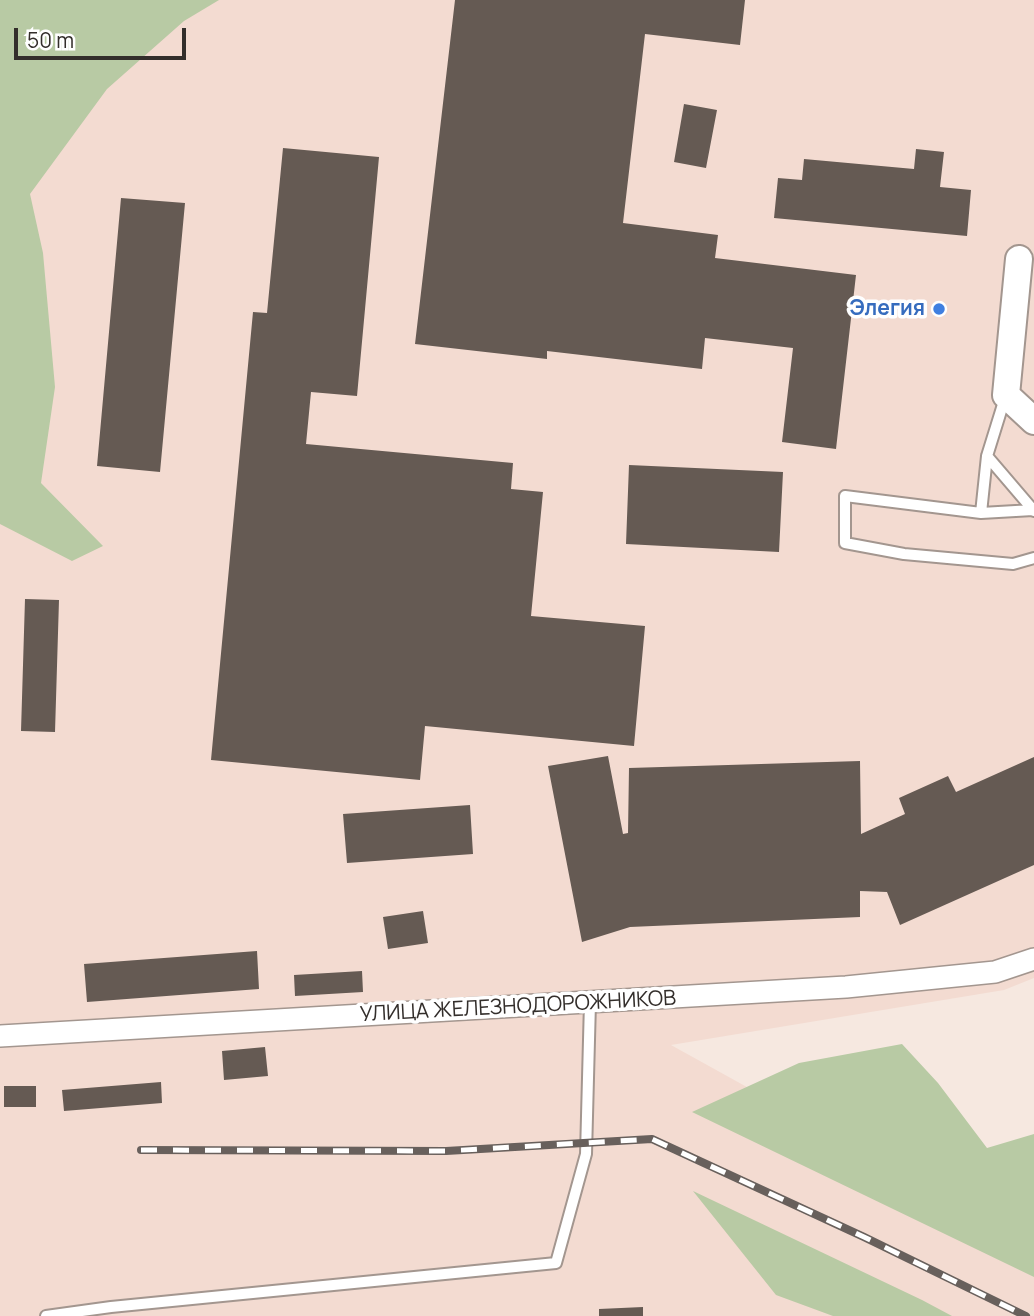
<!DOCTYPE html>
<meta charset="utf-8">
<style>
body{margin:0}
#map{position:relative;width:1034px;height:1316px;overflow:hidden;background:#f6e8e0;font-family:Manrope,sans-serif}
canvas{display:block}
.scale{position:absolute;left:14px;top:28px;width:172px;height:32px;box-sizing:border-box;border:4px solid #332e2b;border-top:0;padding-left:9px;font-size:21px;line-height:24px;white-space:nowrap;color:#332e2b;-webkit-text-stroke:5px #fff;paint-order:stroke}
</style>
<div id="map">
<canvas width="1034" height="1316"></canvas>
<div class="scale">50 m</div>
</div>
<script>
const ctx = document.querySelector('canvas').getContext('2d');
ctx.lineJoin = 'round';
function fill(path, color) { ctx.fillStyle = color; ctx.fill(path, 'evenodd'); }
function stroke(path, color, width, dash) { ctx.strokeStyle = color; ctx.lineWidth = width; ctx.lineCap = dash ? 'butt' : 'round'; ctx.setLineDash(dash || []); ctx.stroke(path); }
function write(font, color, halo, rows, align = 'center') {
  ctx.font = font + ' Manrope,sans-serif'; ctx.lineWidth = 7; ctx.setLineDash([]); ctx.textBaseline = 'middle'; ctx.strokeStyle = halo; ctx.fillStyle = color; for (const [text, x, y, turn = 0] of rows) {
    ctx.save(); ctx.translate(x, y); ctx.rotate((+turn || 0) * Math.PI / 180); ctx.textAlign = isNaN(turn) ? turn : align; if (halo) ctx.strokeText(text, 0, 0); ctx.fillText(text, 0, 0); ctx.restore();
  }
}
const industrial = new Path2D(`
 M109,0H1034V978L1004,990L671,1045L1034,1246V1316H0V158Z`);
const green = new Path2D(`
 M0,0H219L184,21L107,89L30,194L43,253L55,387L41,483L103,546L72,561L0,524Z
 M902,1044L938,1083L987,1148L1034,1134V1277L692,1112L799,1063Z
 M693,1191L922,1300L952,1316H833L776,1295Z`);
const building = new Path2D(`
 M455,0H745L740,45L645,34L623,223L718,235L715,258L856,275L836,449L782,442L793,348L705,338L702,369L547,351V359L415,344Z
 M684,104L717,110L706,168L674,162Z
 M283,148L379,157L357,396L311,392L306,444L513,463L511,489L543,492L531,616L645,626L634,746L425,726L420,780L211,760L253,312L267,313Z
 M916,149L944,152L940,187L971,190L967,236L774,218L778,178L802,180L804,159L914,169Z
 M121,198L185,203L160,472L97,466Z
 M629,465L783,472L779,552L626,544Z
 M25,599L59,600L55,732L21,731Z
 M608,756L623,834L628,833L629,768L860,761L861,834L905,814L899,798L948,776L956,792L1034,757V865L900,925L887,892L860,891V917L630,927L582,942L548,766Z
 M470,805L473,854L347,863L343,814Z
 M423,911L428,943L388,949L383,917Z
 M257,951L259,989L87,1002L84,964Z
 M362,971L363,992L295,996L294,975Z
 M265,1047L268,1076L224,1080L222,1051Z
 M161,1082L162,1103L64,1111L62,1090Z
 M4,1086H36V1107H4Z
 M643,1307V1316H599V1309Z`);
const service = new Path2D(`
 M1005,398L987,456L1034,511
 M987,456L981,513L845,496V543L904,554L1013,564L1034,558
 M981,513L1033,510
 M46,1316L111,1307L556,1263L586,1154L590,1002`);
const minor = new Path2D(`
 M0,1036L846,987L995,972L1034,959`);
const tertiary = new Path2D(`
 M1019,259L1006,395L1034,421`);
const rail = new Path2D(`
 M141,1150L446,1151L652,1139L864,1237L1026,1316`);
const markers = [
 [939,309,7,"#3f7fe0"]
];
const shopNames = [
 ["Элегия",925,309]
];
const streetNames = [
 ["УЛИЦА ЖЕЛЕЗНОДОРОЖНИКОВ",518,1007,-3]
];
fill(industrial, '#f3dbd1');
fill(green, '#b8caa4');
fill(building, '#655a53');
stroke(service, '#a3968f', 14);
stroke(minor, '#a3968f', 24);
stroke(tertiary, '#a3968f', 30);
stroke(service, '#fff', 10);
stroke(minor, '#fff', 21);
stroke(tertiary, '#fff', 26);
stroke(rail, '#68605c', 8);
stroke(rail, '#fff', 5, [16]);
for (const [x, y, r, color] of markers) { const dot = new Path2D(); dot.arc(x, y, r, 0, 2 * Math.PI); ctx.fillStyle = color; ctx.fill(dot); stroke(dot, '#fff', 2.5); }
write('bold 21px', '#366cbe', '#fff', shopNames, 'right');
write('21px', '#332e2b', '#fff', streetNames);
</script>
